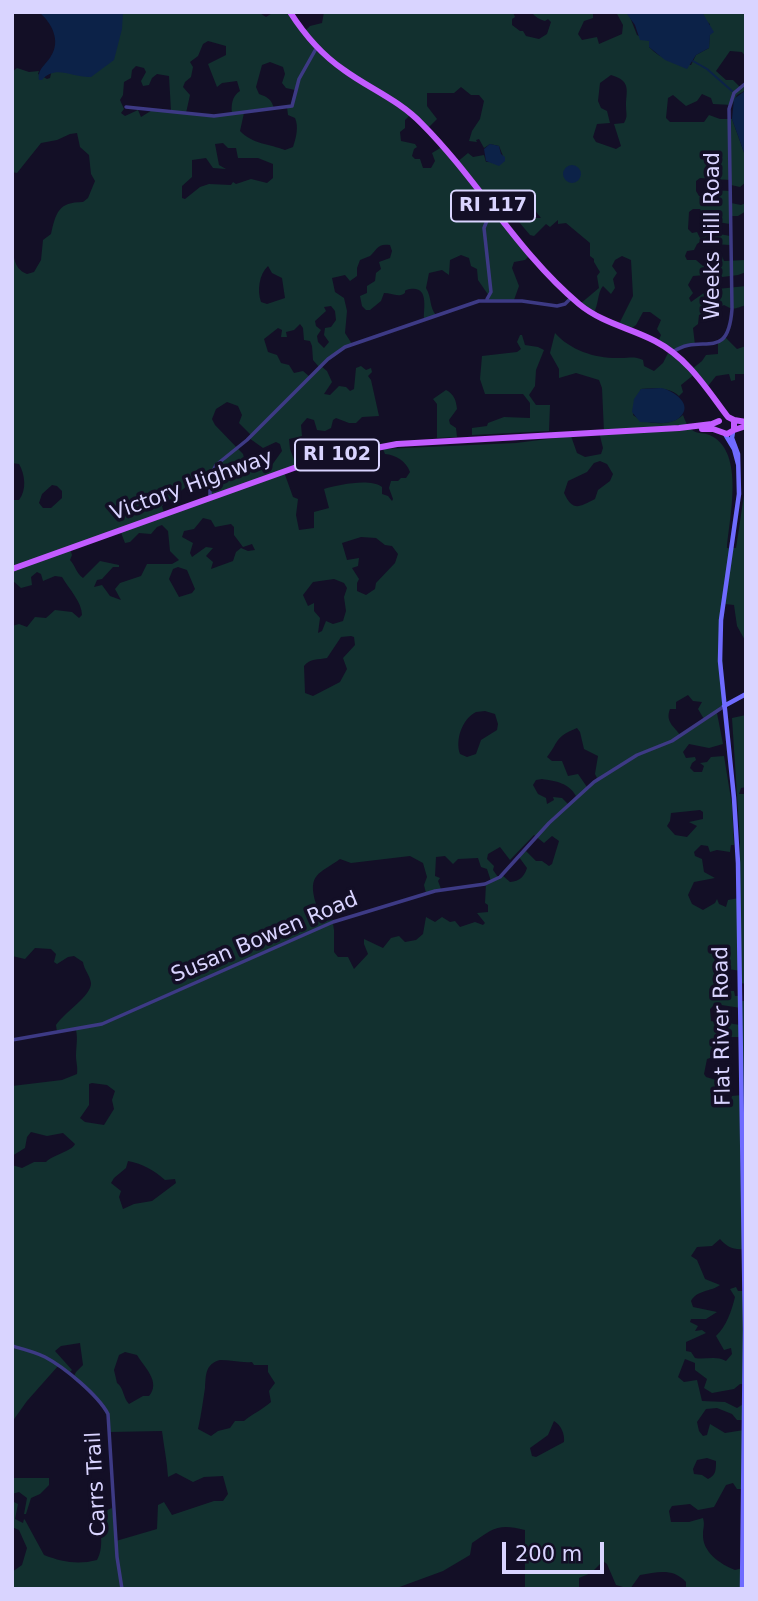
<!DOCTYPE html>
<style>
body{margin:0}
#map{position:relative;width:758px;height:1601px;overflow:hidden;background:#130f26;font-family:"DejaVu Sans",sans-serif}
canvas{display:block}
.frame{position:absolute;inset:0;border:14px solid #d9d4ff;pointer-events:none}
.scale{position:absolute;left:502px;top:1542px;width:102px;height:32px;box-sizing:border-box;border:4px solid #d9d4ff;border-top:0;padding-left:9px;font-size:21px;line-height:24px;white-space:nowrap;color:#d9d4ff;-webkit-text-stroke:5px #130f26;paint-order:stroke}
</style>
<div id="map">
<canvas width="758" height="1601"></canvas>
<div class="frame"></div>
<div class="scale">200 m</div>
</div>
<script>
const ctx = document.querySelector('canvas').getContext('2d');
ctx.lineJoin = 'round';
function fill(path, color) { ctx.fillStyle = color; ctx.fill(path, 'evenodd'); }
function stroke(path, color, width, dash) { ctx.strokeStyle = color; ctx.lineWidth = width; ctx.lineCap = dash ? 'butt' : 'round'; ctx.setLineDash(dash || []); ctx.stroke(path); }
function write(font, color, halo, rows, align = 'center') {
  ctx.font = font + ' "DejaVu Sans",sans-serif'; ctx.lineWidth = 7; ctx.setLineDash([]); ctx.textBaseline = 'middle'; ctx.strokeStyle = halo; ctx.fillStyle = color; for (const [text, x, y, turn = 0] of rows) {
    ctx.save(); ctx.translate(x, y); ctx.rotate((+turn || 0) * Math.PI / 180); ctx.textAlign = isNaN(turn) ? turn : align; if (halo) ctx.strokeText(text, 0, 0); ctx.fillText(text, 0, 0); ctx.restore();
  }
}
const green = new Path2D(`
 M65,12H258L266,17L274,12H289L304,32L310,26L322,23L324,12H513L515,17L512,19V25L520,31H523L526,36L539,39L547,34L551,22L548,19L545,21C541,20 533,16 532,12H593V18L584,21L578,34L582,40L597,37L599,44L622,34L623,25L616,12H628L637,35L649,41V47C662,60 673,62 691,65L696,55L709,48L710,24L706,21L702,12L716,14L742,12L746,17V57L742,52L730,51L716,71L726,80H733L740,87L746,83V90L737,95L732,105L713,104L711,98L702,94L697,101L686,106L673,95L668,98L666,118L670,122H704L709,115L720,119H732L746,158V182L740,187L731,185L730,180L700,178L696,181V191L699,196L707,197L711,190L730,191L731,203L741,205L746,203V211L738,216H731L730,224L705,220L700,209H693L689,212L688,229L692,233L697,232L700,238L707,236L709,232L730,236V245L714,244L712,239L707,237L697,244L694,250L687,251L685,256L687,260H696L703,266L709,262L712,255L722,256L724,261L746,260V272L738,275L707,279L705,275L693,276L688,285L693,293L689,298L691,302L708,290L746,286V305C736,308 734,311 724,305L710,313L706,312L699,315L698,324L693,328L695,345L674,350L692,369L702,361L706,355L718,354V342L725,337L737,349L746,346V374H735V380L731,381L729,374L716,376L708,386L696,373L681,385L683,392L679,396C669,387 654,388 641,389L633,415C645,425 670,427 683,415C692,441 702,428 715,438C744,458 729,520 727,548H736L746,482V642L737,626L734,605L725,604L721,634L725,706L717,713L723,744L709,748L689,744L683,752L686,758L695,757L696,760L692,763L690,768L694,772H702L704,766L700,763L707,762L711,757L724,756L732,805L734,845H731L730,852L717,850L710,852L708,846L701,845L694,852L695,856L702,859L704,872L715,878L694,882L688,895L692,904L703,910L715,903L717,899L719,904L726,907L728,900L739,898L740,842L732,718L746,715V787L741,788L739,794H746V984L741,983V971L728,969L721,971L716,980L719,985L714,987L712,996L715,999C721,1000 729,997 731,991H734L735,996H741L742,1001H746V1589H686V1582C673,1568 658,1572 640,1575L630,1589L616,1585L607,1564L603,1561L591,1573L579,1578V1589H525V1530C499,1523 493,1528 472,1543L470,1555L443,1571L394,1589H12V1572L22,1565L27,1548L19,1530L12,1527V1501L18,1504L15,1519L23,1523L24,1519L25,1520L44,1555C62,1562 78,1565 97,1560C106,1544 97,1528 103,1512L112,1508L116,1541L157,1529L158,1505L164,1502L172,1515L214,1501H223L228,1494L223,1476L204,1477L193,1482L176,1473L168,1477C167,1461 164,1447 162,1431L110,1432C109,1406 91,1394 73,1378L76,1372L83,1365L80,1343L61,1346L55,1351L72,1370L70,1372L58,1366L27,1401L12,1422V1165L22,1168L34,1162H46C54,1154 71,1152 75,1144L63,1133L47,1136L31,1132L27,1137L25,1148L12,1156V1086L62,1080L77,1074C78,1067 76,1062 76,1056C76,1047 78,1039 76,1030L57,1032L56,1025C64,1013 92,995 91,983C90,975 84,970 83,962L74,956L68,957L57,964L54,962L56,954L51,949L35,948L25,959L12,956V626L19,624L27,627L35,617L46,618L55,610L72,612L79,618L82,615C82,602 69,589 62,577L55,576L43,581L41,574L37,572L31,577L32,585L21,588L12,580V500H19C27,490 25,474 19,464L12,463V240C14,254 12,268 27,274L34,272L41,260L43,240L51,234C56,213 58,202 83,202L88,198L95,181L91,174L89,155L80,147L77,133L70,134L57,140L41,143L17,173L12,172V72L17,68L29,72L39,71L38,74L47,79L50,78ZM208,41L226,46V55L208,64L217,87L222,83L237,81L240,91C232,96 231,105 232,114L199,115L186,113L190,95L183,87L185,82L191,77L193,67L190,62L198,56L203,44ZM270,62L283,67L285,74L282,83L286,88L295,90L291,106L287,107L288,115L295,118C299,127 296,138 293,147L285,150C270,144 252,144 240,131L244,113L274,109C272,100 268,97 259,94L256,87L262,65ZM136,66L144,68L146,72L141,81L143,86L149,85L152,78L157,74L169,76L171,111L154,109L141,117L138,110L125,116L121,113L124,109L120,100L123,95L124,82L131,78L132,70ZM611,75C632,81 626,91 626,106C626,114 628,116 624,123L614,124L621,146L616,149L596,142L593,137L597,124L610,123L607,111L601,108L598,101L600,83ZM461,87L471,95H479L484,101L480,119L472,131L469,141L477,142L476,140L479,139L484,148L490,144L499,146L505,161L486,162L484,155L473,157L468,153L456,163L442,147L432,153L435,161L431,168H423L420,159H415L412,156L414,149L417,147L415,144L401,141L400,132L405,128V120L411,114L428,128L437,119L427,106V93H454ZM223,143L228,148H236L238,158H258L273,164V178L267,183L251,179L236,184L233,182L231,185L209,184L200,187L185,199L182,198V186L192,177V160L206,158L213,168L226,169L219,165L215,144ZM531,193L535,197L529,203L541,218H527L519,222L530,235L534,236L546,224L550,227L558,220V224L566,223L590,243V256L594,259V262L600,272L597,276L599,288L580,304L593,314C599,305 597,293 603,286L611,294L615,288L613,279L617,273L612,266L615,260L622,256L631,260L633,296L618,326L629,330L636,325L643,312H650L661,320L657,329L661,335L658,342L669,351L663,363L654,371L644,366L643,360C634,356 630,358 621,358C597,359 571,351 555,333L550,353L559,369V378L576,373L599,380L602,388L604,432H599L603,448L601,454L585,457L577,453L571,436L516,443L383,449L385,454C396,455 406,461 410,472L406,478H401L398,481H391L389,488L393,499L392,501L388,496L382,494V487C369,478 339,485 324,489L329,508L314,512V528L299,530L296,515L298,499L293,497L284,472L296,465L290,449L289,439L302,436L301,425L307,418L314,420L317,430L325,431L331,428L333,420L336,418L349,423H356L362,417L379,416L371,380L368,376L372,372L371,368L366,370L361,366L356,368L354,389L350,391L346,387L339,386L330,395L324,394L332,382L327,371L321,366L352,344L345,333L347,311L344,298L335,292L332,278L345,275L350,281L357,276V268L360,260L370,256C377,250 377,243 390,245L392,251L390,258L379,262L381,269L376,273L375,281L367,286V293L360,296L362,306L366,310H370L381,301L384,293C390,293 395,296 401,295C410,292 400,291 410,289C430,286 423,310 424,320L436,315C429,307 432,298 426,288L429,273L442,270L449,275L450,260L461,255L469,258L471,266L477,269L478,280L489,296L487,300H514L519,286L512,268L514,262L525,260L531,254L500,214L525,195ZM268,266L272,273L282,278L285,298L267,304L261,302C257,291 259,274 268,266ZM331,306L335,311L336,320L331,327L325,328L324,335L329,342L324,348L318,342L317,336L321,330L316,326L315,321L326,311L324,307ZM300,324L303,328L304,340L310,341L312,346L313,360L319,367L310,377L303,371L294,373L289,365L281,363L277,355L268,352L264,339L278,328L282,330L281,337H287L286,332L294,330ZM227,402L238,406L242,415L239,423L251,435L249,438L263,448L276,442L280,444L282,451L272,465L247,470L243,454L215,425L212,419L216,409ZM600,461L607,464L613,474L610,481L598,490L595,499C579,507 573,512 564,493L568,481L587,472L594,463ZM202,474H209V497L164,513L162,506ZM52,485L57,486L62,491V498L51,508H43L39,503L42,494ZM203,518L211,520L215,527L231,524L234,527V535L243,547L252,544L255,550L248,551L241,548L236,552L233,561L211,569L213,562L206,556L213,548L206,547L192,557L190,553L193,543L182,537L184,531L194,529ZM162,525L168,531L170,551L179,560L172,564H147L141,576L120,583L115,589L121,600L110,596L102,585L94,587L97,580L102,579L113,567H119V565L100,561L83,578C76,573 75,565 70,560L72,555L70,548L120,530L125,543L130,542L139,533L151,534L157,527ZM361,537L376,538L385,545L392,546L398,554L395,563L376,583L375,589L366,595L357,591V583L359,579L352,568L358,566L359,558L347,560L342,543ZM178,567L187,570L195,589L192,593L179,597L169,579L173,569ZM334,579L344,583L347,588L344,597L346,611L343,621L333,624L326,621L322,631L318,633L320,618L314,611V603L308,606L303,595L313,582ZM351,636L354,637L355,645L343,658L347,669L340,682L313,696L305,693L304,666C310,658 318,660 327,658L341,637ZM688,695L693,701L702,702L698,709L704,719L680,735C674,726 665,722 670,709H676V702ZM476,712L485,711L495,714L498,724L497,730L481,740L476,754L467,757L460,754C455,740 462,719 476,712ZM577,728L580,732L584,749L598,756L595,774L597,778L587,787L578,774L568,776L562,761H552L547,757C559,742 554,737 577,728ZM542,779C556,781 569,783 576,796L568,804L562,798L553,797L554,800L547,804L546,798L538,794L533,785L536,780ZM700,810L703,812V819L689,822L697,826L687,837L675,835L667,826L670,821L671,813ZM534,835L544,843L552,836L559,841L552,864L549,866L542,861H536L526,851L519,857L527,868C524,877 520,881 510,882L502,875L498,877L493,870L494,866L487,859L488,854L500,847L510,860ZM410,856L423,863L427,877L424,885L426,893L441,889L438,881L440,878L435,876L436,857L445,856L453,864L458,859L478,858L481,867L487,869L491,881L486,884L485,903L488,905V912L477,913L485,923L483,925L475,922L460,927L455,921L450,922L442,917L435,922L426,917L423,934L416,940L405,942L399,936L391,938L383,948L364,939V944L368,954L354,969L348,957H338L334,952V930L331,911L316,904C307,874 319,874 340,859L351,863ZM715,1004L741,1008V1025L733,1024L724,1019L720,1023L711,1021L710,1009ZM727,1037H742V1095L732,1096L730,1103L721,1104L715,1091L716,1080L706,1077L704,1074L707,1059L713,1057L715,1051L722,1050L723,1040ZM92,1083L107,1085L115,1091L112,1100L114,1109L104,1125L85,1122L80,1118L89,1105V1084ZM128,1161C143,1164 154,1170 165,1180L175,1179L176,1183L152,1201L134,1204L123,1209L119,1197L121,1191L111,1183L114,1178L126,1168ZM720,1239C727,1247 733,1250 744,1249L745,1291H738L736,1287L730,1289L735,1297C732,1310 726,1327 716,1336L724,1350L731,1348L732,1354L726,1361C715,1355 706,1360 695,1358L691,1352L686,1351V1342L706,1333L702,1330L695,1331L698,1326L690,1322L691,1319H706L717,1312L693,1307L691,1301C697,1290 710,1292 720,1285L705,1279L697,1260L691,1256L697,1247L712,1246ZM125,1352L137,1355C145,1368 161,1382 149,1396H143L129,1404C123,1398 124,1388 117,1383L114,1370L119,1355ZM685,1359L695,1363V1370L707,1379L704,1388L712,1393L734,1389L740,1384H745V1403L737,1408L725,1402L702,1401L697,1380L684,1382L678,1377ZM220,1360C231,1360 241,1363 252,1362L254,1365H268V1372L275,1383L269,1391L271,1402C262,1410 252,1414 244,1421H235L230,1428L218,1431L211,1436L198,1429C201,1416 203,1401 205,1388C206,1375 205,1364 220,1360ZM717,1408L732,1414L737,1420H744V1430L725,1433L710,1424L707,1435L703,1436L699,1431L697,1422L706,1409ZM554,1421C561,1425 565,1434 564,1442L536,1457L532,1456L530,1448L548,1435ZM707,1458L716,1461C716,1470 716,1475 708,1479L702,1475L694,1474L693,1469L697,1460ZM733,1483L737,1489H744L743,1568L735,1570C720,1564 702,1552 703,1534C703,1528 705,1525 703,1518L689,1522H671L669,1511L672,1506L690,1504L698,1510L714,1507L726,1485Z
 M520,335H522L525,345L538,347L544,350L536,370L535,386L529,395L536,405H550L549,431L472,435V428L487,426L488,423L504,417L530,418V403L523,394H485L480,379L482,356L517,352L521,349L517,342Z
 M446,390C454,394 456,400 457,409L449,420L450,424L456,428L457,437L437,438V404L433,399Z
 M12,1478H49V1485L40,1494L31,1498L26,1514H24L27,1498L19,1492L12,1494Z`);
const water = new Path2D(`
 M39,12H123L122,29L114,60L91,77C73,78 55,64 42,80H39C37,69 46,65 51,56C61,41 52,23 39,12Z
 M628,12H702L714,32L710,35L709,48L696,55L687,69L665,60L649,47V41L640,40L635,25L627,14Z
 M746,90V158L732,119L734,99Z
 M490,144L499,146L501,154L505,157V161L499,166L486,161L484,149Z
 M563 174a9 9 0 1 1 18 0a9 9 0 1 1-18 0Z
 M661,388C673,390 695,405 679,418C670,426 652,422 640,422L632,412L634,399L641,389Z`);
const stream = new Path2D(`
 M693,61L707,69L732,91`);
const street = new Path2D(`
 M576,12H582
 M126,107L214,116L292,106L299,79L317,47
 M487,299L491,292L484,228L492,208
 M673,352C701,332 728,364 732,309L729,109L734,93L746,83
 M210,497V477L216,465L247,440L328,359L345,347L479,301H522L557,306L565,304L571,298
 M12,1040L102,1024L333,922L435,891L485,884L500,877L549,823L594,782L637,755L672,741L723,707
 M12,1346C23,1349 35,1352 45,1357C64,1367 98,1395 108,1414L117,1557L122,1589`);
const secondary = new Path2D(`
 M733,432L732,438L738,454L739,494L721,620L720,661L734,798L738,863L745,1329L742,1589
 M725,434L734,449L738,464
 M724,706L746,694`);
const primary = new Path2D(`
 M290,12C304,34 322,55 344,70C370,89 399,100 422,124C478,180 518,253 579,304C602,323 630,328 655,341C688,358 706,388 728,417L734,420L746,422
 M702,429H713L727,434L734,430V420
 M734,430L746,426
 M12,569L319,459L397,444L679,428L712,424L719,421`);
const shields = [
 [493,206,84],
 [337,455,84]
];
const shieldNames = [
 ["RI 117",493,206],
 ["RI 102",337,455]
];
const streetNames = [
 ["Weeks Hill Road",714,236,-90],
 ["Victory Highway",192,486,-20],
 ["Susan Bowen Road",265,938,-23],
 ["Flat River Road",723,1026,-91],
 ["Carrs Trail",97,1484,-93]
];
fill(green, '#12302f');
fill(water, '#0c2248');
stroke(stream, '#0c2248', 2);
stroke(street, '#3d3a85', 3.5);
stroke(secondary, '#6f6bff', 4.5);
stroke(primary, '#c25bff', 6);
for (const [x, y, w] of shields) { const box = new Path2D(); box.roundRect(x - w / 2, y - 15.5, w, 31, 5); ctx.fillStyle = '#130f26'; ctx.fill(box); stroke(box, '#d9d4ff', 2); }
write('bold 19px', '#d9d4ff', null, shieldNames);
write('21px', '#d9d4ff', '#130f26', streetNames);
</script>
